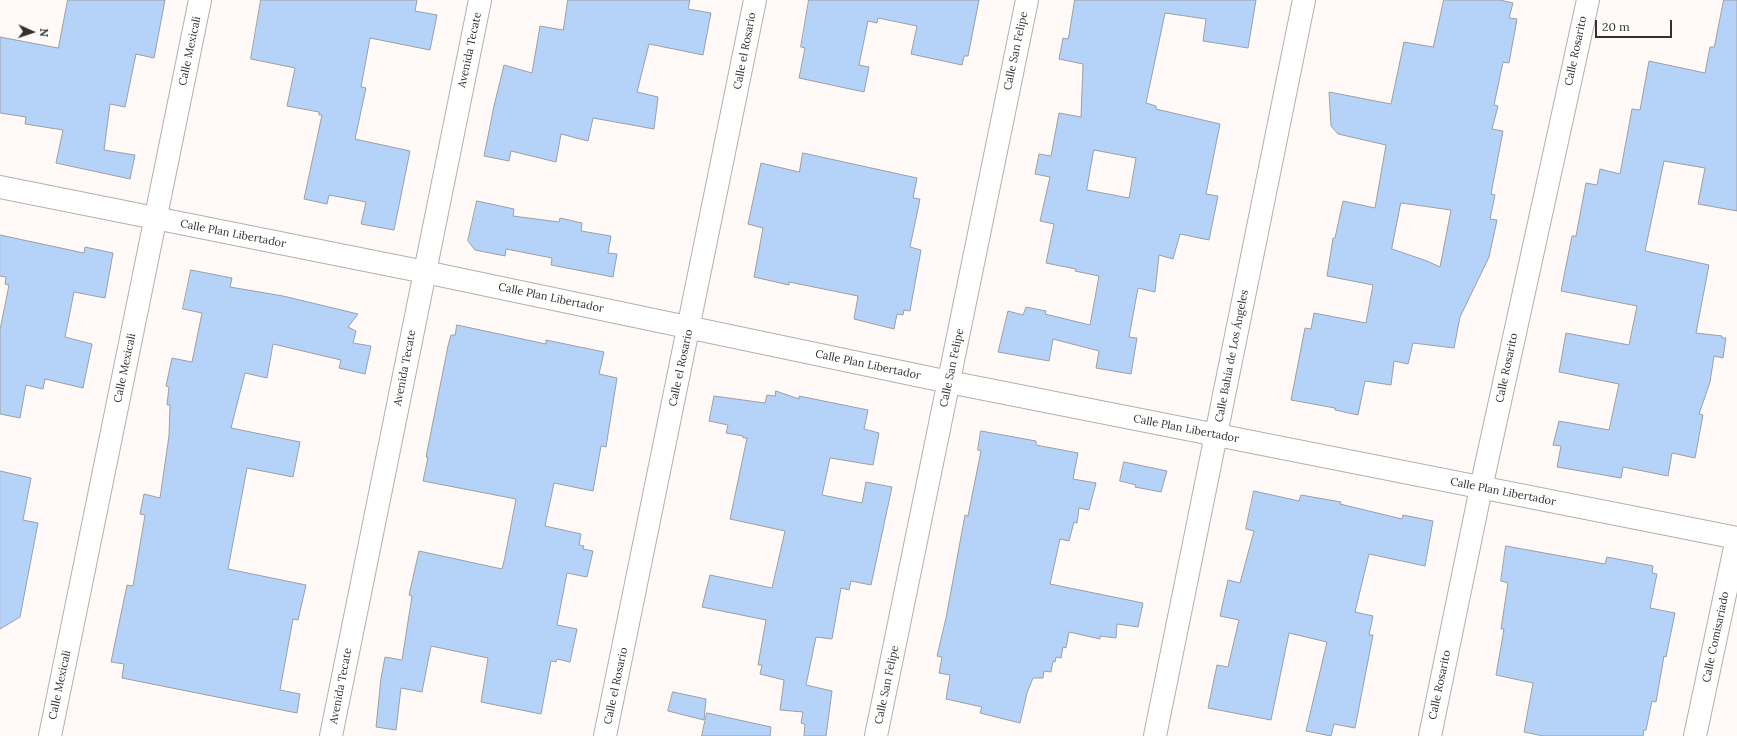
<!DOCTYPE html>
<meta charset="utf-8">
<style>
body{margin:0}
#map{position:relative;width:1737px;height:736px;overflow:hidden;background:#fffaf7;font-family:Lora,serif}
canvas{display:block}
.north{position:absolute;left:12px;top:12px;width:40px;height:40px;-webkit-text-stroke:3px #fff;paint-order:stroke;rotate:93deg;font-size:11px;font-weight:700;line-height:16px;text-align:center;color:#333130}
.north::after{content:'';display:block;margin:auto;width:14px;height:18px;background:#333130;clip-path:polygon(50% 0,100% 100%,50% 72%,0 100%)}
.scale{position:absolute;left:1595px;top:20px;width:77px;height:18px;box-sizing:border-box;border:2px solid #333130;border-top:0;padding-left:5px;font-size:12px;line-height:14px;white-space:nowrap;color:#333130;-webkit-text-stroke:3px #fff;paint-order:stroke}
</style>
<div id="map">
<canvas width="1737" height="736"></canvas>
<div class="north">N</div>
<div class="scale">20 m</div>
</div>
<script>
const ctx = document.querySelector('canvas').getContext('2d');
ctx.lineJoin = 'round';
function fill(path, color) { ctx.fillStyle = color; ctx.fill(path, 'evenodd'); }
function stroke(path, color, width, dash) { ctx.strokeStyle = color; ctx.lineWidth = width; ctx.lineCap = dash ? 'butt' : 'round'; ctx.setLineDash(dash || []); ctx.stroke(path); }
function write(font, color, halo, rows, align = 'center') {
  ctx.font = font + ' Lora,serif'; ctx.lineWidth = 4; ctx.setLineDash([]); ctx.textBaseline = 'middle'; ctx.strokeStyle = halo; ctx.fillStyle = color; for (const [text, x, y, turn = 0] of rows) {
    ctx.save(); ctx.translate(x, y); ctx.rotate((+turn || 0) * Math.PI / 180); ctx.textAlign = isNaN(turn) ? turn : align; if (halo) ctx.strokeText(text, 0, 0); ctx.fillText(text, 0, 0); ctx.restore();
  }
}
const building = new Path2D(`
 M68,0H165L154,58L136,54L125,107L110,104L104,150L135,155L130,179L56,163L63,130L25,124L26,117L0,113V37L58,48Z
 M261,0H417L415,11L437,15L430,50L370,38L361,87L366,88L355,139L410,151L394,230L361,224L366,202L329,195L327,204L304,199L322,115H319V112L287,106L295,68L251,59Z
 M568,0H690L688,9L711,13L703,55L649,44L637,92L658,97L654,129L593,118L588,141L561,134L556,162L511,151L509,161L484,156L494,106L504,65L532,73L540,26L563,30Z
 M809,0H979L968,56H964L962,65L911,54L917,26L878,18L877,23L868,21L859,65L869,67L864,92L799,78L805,48L801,47Z
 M1075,0H1256L1248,48L1203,41L1206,19L1165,13L1146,103L1156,106V109L1220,124L1206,194L1218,196L1209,240L1180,234L1173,259L1159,255L1155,292L1138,288L1129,337L1137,338L1131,374L1096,368L1099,351L1053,339L1049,361L998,352L1008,311L1023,315L1026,307L1046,311L1045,314L1090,325L1099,276L1075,271L1076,269L1046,263L1054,224L1040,221L1050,177L1035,174L1039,154L1051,156L1059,113L1081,117L1083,64L1059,59L1063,38L1068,39ZM1094,150L1136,158L1129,198L1087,190Z
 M1444,0H1500L1513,3L1509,18L1517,19L1509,63L1503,62L1494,105L1498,106L1492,129L1503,131L1491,194L1495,195L1490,219L1497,220L1489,257L1460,317L1454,348L1413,343L1408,364L1394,361L1391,385L1365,381L1358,415L1335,410V408L1291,400L1305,328L1311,329L1314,313L1366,323L1373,285L1327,276L1333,238H1335L1343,201L1375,208L1386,145L1338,134L1331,126L1329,92L1391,104L1404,42L1433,47ZM1401,203L1451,210L1440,267L1427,261L1392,249Z
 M1724,0H1737V211L1698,204L1705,168L1664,161L1645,251L1709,265L1696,333L1722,336V338H1726L1723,358L1714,356L1710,382L1699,414L1703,415L1695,458L1672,453L1668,476L1623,467L1621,478L1557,467L1561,446L1553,445L1559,421L1609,430L1619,384L1559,372L1566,333L1629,345L1637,306L1561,291L1572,236H1576L1586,183L1597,185L1600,169L1620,174L1632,109L1640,110L1649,61L1705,73L1710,47H1714Z
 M803,153L917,178L913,198L920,199L910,247L921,250L910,311L904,310L903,315L897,314L894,329L854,319L858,296L789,282V285L754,277L763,228L748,224L761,163L799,172Z
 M477,201L514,209L513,216L559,222L560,218L582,223L581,231L611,236L608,253L617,254L613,277L551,265L552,258L506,249L505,256L475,250L468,241Z
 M0,235L84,253L85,247L113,253L105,298L74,292L65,337L92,344L83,388L45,379L43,389L26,385L20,418L0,414V330L9,285L5,284L6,277L0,276Z
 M191,270L232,278L230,287L283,296L358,314L348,327L356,331L353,343L371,346L365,374L339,368L341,360L273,344L267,378L245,373L231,428L300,442L293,477L247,468L228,569L306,585L298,620L293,619L280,690L300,694L297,713L122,678L124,664L111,662L127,585L133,586L145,515L140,514L144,494L160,498L169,436L170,405H167L169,387L166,386L172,358L192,362L202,313L183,309Z
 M457,325L546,344V340L604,352L599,374L617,378L606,447L601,446L593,491L554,483L545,526L581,534L579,545L584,546L583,549L593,551L587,577L567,573L557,625L577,629L570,662L557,659L556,662L551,661L541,714L481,702L488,658L431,646L422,692L401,688L396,730L376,727L381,678L385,657L402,660L412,596L409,595L419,551L502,569L505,557L516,499L423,481L428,457H426L448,346L451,335H455Z
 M776,391L799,399V396L868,410L864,429L879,433L873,465L830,458L822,495L862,503L866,482L892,487L871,585L851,581L849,590L841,588L832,639L816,637L806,685L832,691L826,736H804L805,724L801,723L803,712L780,710L784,680L760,674L762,665H758L766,620L702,607L710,575L772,588L785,531L730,519L747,438H743V436L726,433L728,425L709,421L714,396L765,403L767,395L775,396Z
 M981,431L1036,441V445L1078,453L1073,479L1096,483L1089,510L1079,508L1077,523L1074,522L1069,541L1060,539L1050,584L1143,603L1138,627L1117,624L1116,638L1100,636V639L1069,632L1066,648L1063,647L1061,658L1056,657L1055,662L1053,661L1051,672L1044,671L1043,678H1033L1027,693L1020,723L980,713L982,707L946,699L950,675L939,673L942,657L937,656L946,618L965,515L968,516L981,451L978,450Z
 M1124,462L1167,471L1161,492L1135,487L1136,485L1120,481Z
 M0,471L31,478L23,520L38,523L20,617L0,629Z
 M1254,491L1299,501L1301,495L1341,502L1340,504L1402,519L1403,515L1433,521L1425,566L1369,554L1355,612L1373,616L1369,635H1373L1355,728L1334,724L1331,736L1306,731L1327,642L1289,633L1271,720L1208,708L1217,665L1228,667L1239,620L1220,616L1228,580L1240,583L1254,531L1246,529Z
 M1506,546L1605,564L1607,557L1653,566L1652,573L1657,574L1650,608L1675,613L1666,657L1664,656L1656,702L1652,701L1646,730H1644L1643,736H1543L1524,732L1533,683L1496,675L1504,629H1501L1508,583L1501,581Z
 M673,692L706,699L704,720L668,711Z
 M707,713L771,727L770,736H702Z`);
const minor = new Path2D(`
 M155,218L425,272L949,382L1737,538
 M331,736L480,0
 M605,736L755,0
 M876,736L1027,0
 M1155,736L1304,0
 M1430,736L1481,488L1588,0
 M1695,736L1737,538`);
const tertiary = new Path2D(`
 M0,187L155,218
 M50,736L200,0`);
const streetNames = [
 ["Avenida Tecate",470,50,-78],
 ["Calle Mexicali",190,51,-78],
 ["Calle el Rosario",745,51,-79],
 ["Calle San Felipe",1016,51,-78],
 ["Calle Rosarito",1576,51,-78],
 ["Calle Plan Libertador",233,234,11],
 ["Calle Plan Libertador",551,298,12],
 ["Calle Bahía de Los Ángeles",1232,356,-79],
 ["Calle Plan Libertador",868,365,12],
 ["Calle Mexicali",125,368,-78],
 ["Avenida Tecate",405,368,-79],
 ["Calle el Rosario",681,368,-78],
 ["Calle San Felipe",952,368,-78],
 ["Calle Rosarito",1507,368,-78],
 ["Calle Plan Libertador",1186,429,11],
 ["Calle Plan Libertador",1503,492,11],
 ["Calle Comisariado",1716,637,-78],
 ["Calle Mexicali",60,685,-78],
 ["Calle San Felipe",887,685,-78],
 ["Calle Rosarito",1440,685,-78],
 ["Avenida Tecate",341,686,-79],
 ["Calle el Rosario",616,686,-78]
];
fill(building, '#b5d3f8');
stroke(building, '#9c9fa4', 1);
stroke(minor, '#b5afac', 24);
stroke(tertiary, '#b5afac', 24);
stroke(minor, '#fff', 22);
stroke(tertiary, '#fff', 22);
write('11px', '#333130', '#fff', streetNames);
</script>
